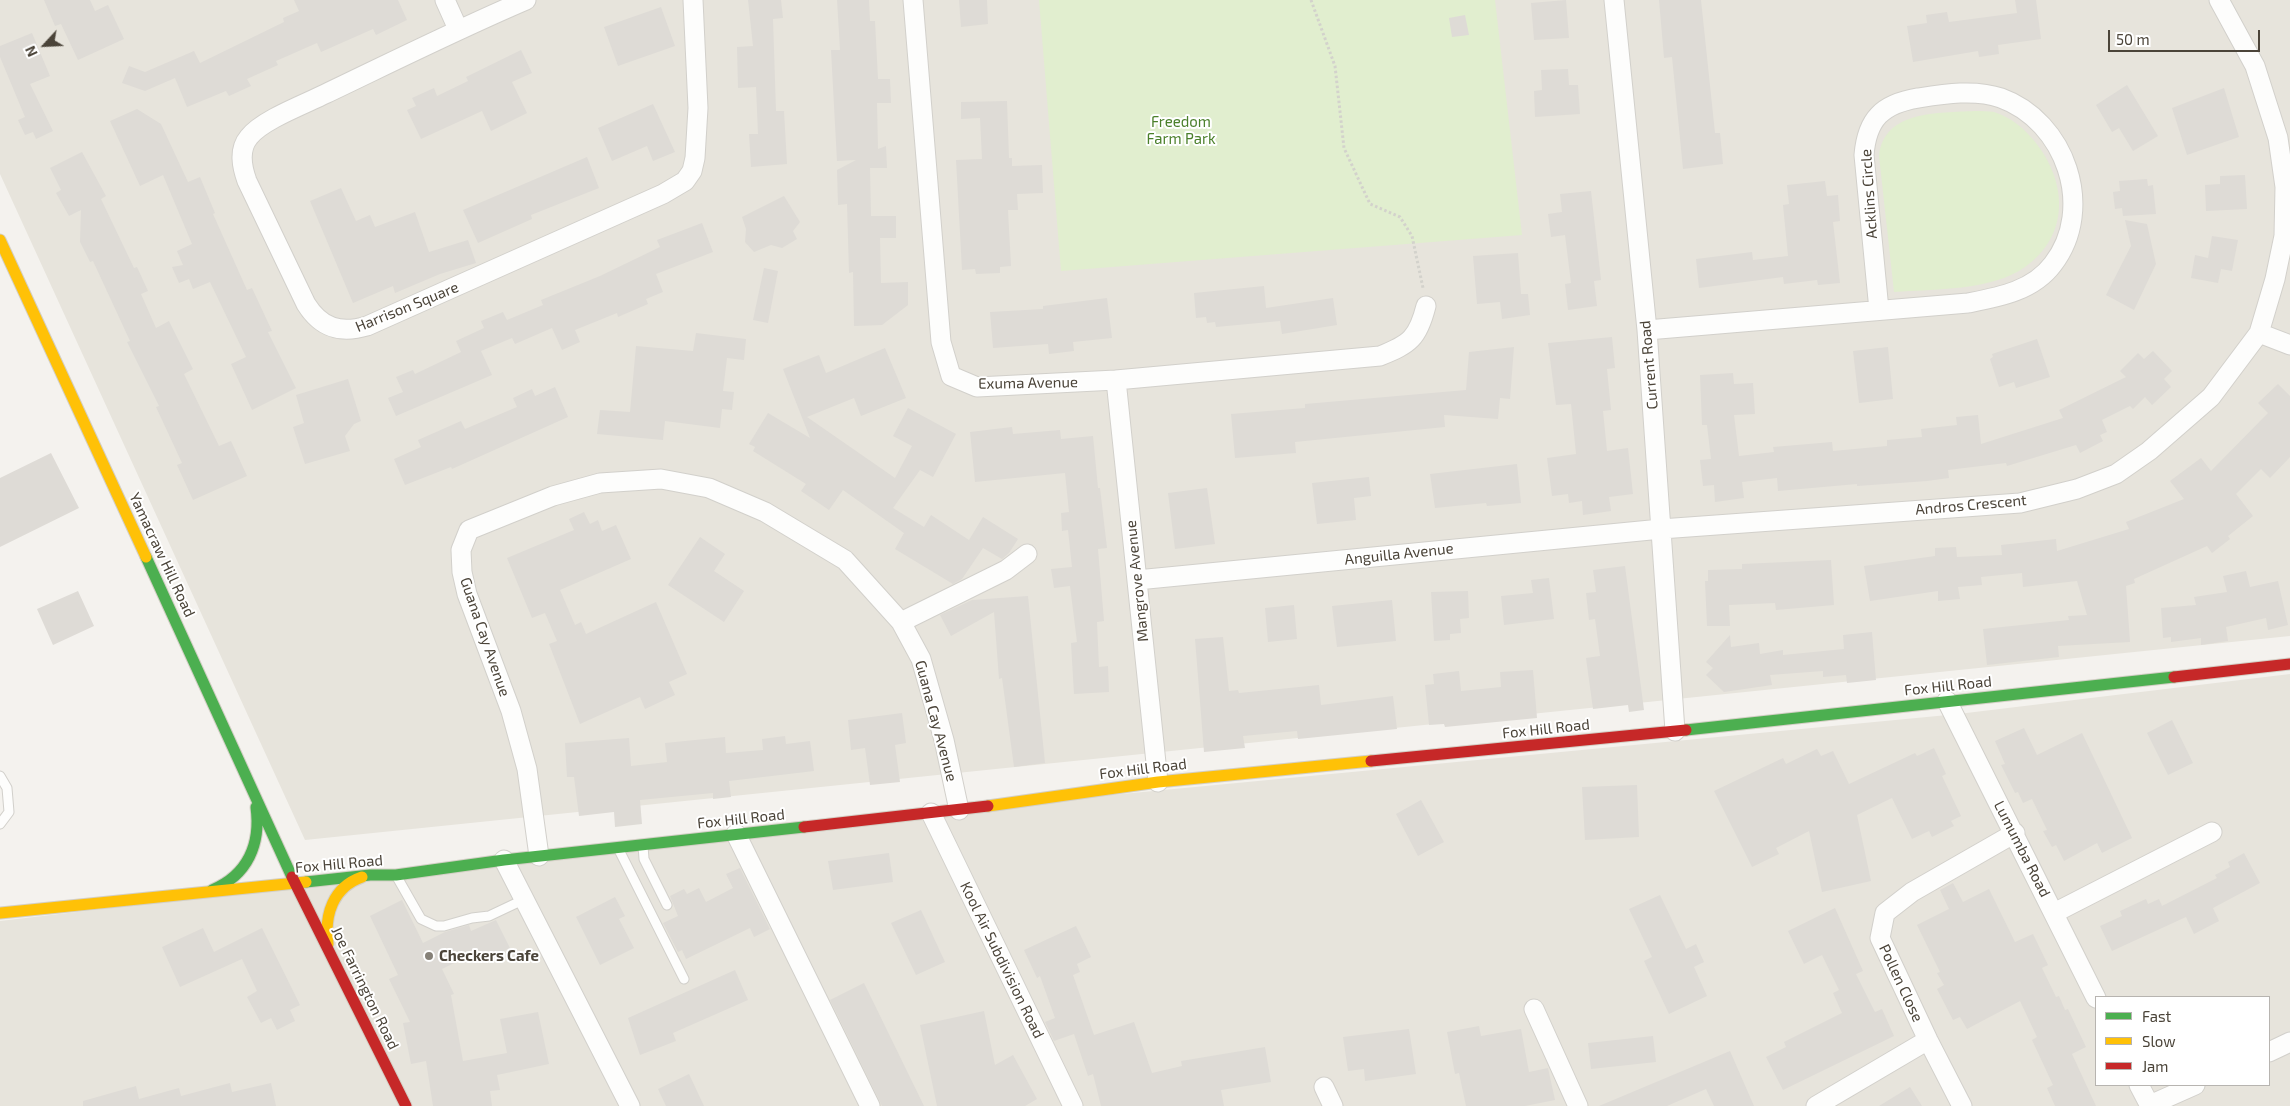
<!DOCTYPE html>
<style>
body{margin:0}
#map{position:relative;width:2290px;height:1106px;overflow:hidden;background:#f4f2ee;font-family:"Exo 2",sans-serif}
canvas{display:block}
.legend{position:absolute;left:2095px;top:996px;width:175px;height:90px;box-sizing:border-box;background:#fff;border:1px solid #b7b4b0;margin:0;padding:6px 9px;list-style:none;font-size:15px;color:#4b4439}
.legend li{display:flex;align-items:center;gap:10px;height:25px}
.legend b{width:25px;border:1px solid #b7b4b0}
.north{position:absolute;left:20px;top:20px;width:50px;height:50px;-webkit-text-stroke:4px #fff;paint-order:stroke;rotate:245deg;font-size:14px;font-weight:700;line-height:20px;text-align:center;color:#4b4439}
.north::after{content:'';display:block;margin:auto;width:18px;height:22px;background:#4b4439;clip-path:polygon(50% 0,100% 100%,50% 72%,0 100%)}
.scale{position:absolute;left:2108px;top:30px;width:152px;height:22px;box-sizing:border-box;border:2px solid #4b4439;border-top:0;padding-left:6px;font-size:15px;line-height:18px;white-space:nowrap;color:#4b4439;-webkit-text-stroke:4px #fff;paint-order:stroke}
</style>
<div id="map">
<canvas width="2290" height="1106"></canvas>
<ul class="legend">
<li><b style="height:6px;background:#4caf50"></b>Fast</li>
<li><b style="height:6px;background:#ffc107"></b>Slow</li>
<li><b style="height:6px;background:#c62828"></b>Jam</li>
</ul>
<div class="north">N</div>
<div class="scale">50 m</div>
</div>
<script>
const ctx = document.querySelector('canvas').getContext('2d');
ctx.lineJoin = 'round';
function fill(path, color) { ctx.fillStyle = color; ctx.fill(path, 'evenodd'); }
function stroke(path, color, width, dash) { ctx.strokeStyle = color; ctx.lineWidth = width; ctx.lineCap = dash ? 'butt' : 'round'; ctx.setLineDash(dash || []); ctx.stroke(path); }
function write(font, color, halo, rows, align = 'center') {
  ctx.font = font + ' "Exo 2",sans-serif'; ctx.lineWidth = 4; ctx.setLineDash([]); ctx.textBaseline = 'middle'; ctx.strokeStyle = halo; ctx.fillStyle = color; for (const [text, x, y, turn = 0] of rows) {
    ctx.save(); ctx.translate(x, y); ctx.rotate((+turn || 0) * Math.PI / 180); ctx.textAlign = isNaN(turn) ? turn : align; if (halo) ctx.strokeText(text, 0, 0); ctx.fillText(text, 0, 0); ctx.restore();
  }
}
const residential = new Path2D(`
 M0,0H2290V636L305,840L0,174Z
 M2290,674V1106H0V921L913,814L1958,714ZM2096,997H2269V1085H2096Z`);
const green = new Path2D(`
 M1039,0H1495L1522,235L1061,271Z
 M1975,111C1981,111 1988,111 1994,112C2011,117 2026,130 2036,143C2068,184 2069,236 2025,267C1992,291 1933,289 1894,292L1879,156C1884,110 1939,113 1975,111Z`);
const building = new Path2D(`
 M44,0H90L95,11L108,5L124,39L78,60L61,24L55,26Z
 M294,0H398L407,20L376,35L373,29L321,52L317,43L276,61L278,65L247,79L251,86L229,96L226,91L187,107L175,78L145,91L122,83L129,66L145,72L194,51L200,63L284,22L283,18L299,11Z
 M748,0H781L783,18L773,19L776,111H784L787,164L751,167L749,134H758L756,87L738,88L737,47L753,46Z
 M837,0H869L870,21H875L878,79H890L891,103H877L878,149L886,146L887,168H870L871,216H896V238H880L881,283L908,282V305L882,325L854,326L853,272L849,273L847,204L838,205L837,170L856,160L837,161L831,50H840Z
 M959,0H987L988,24L961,27Z
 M1566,0L1569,38L1534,40L1531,3Z
 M1659,0H1701L1715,133H1720L1723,164L1683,169L1672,57L1664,58Z
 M2015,0H2036L2041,39L1998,45L1999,54L1979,57L1978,51L1913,62L1907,26L1927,23L1926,15L1947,12L1949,22L2017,13Z
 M661,7L675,46L618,66L604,27Z
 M1465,15L1469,35L1452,37L1449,18Z
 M32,33L50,76L30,84L53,131L36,139L33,132L25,135L18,120L25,117L0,57V46Z
 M521,50L532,73L512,82L527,113L491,131L482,111L421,139L407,110L416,106L412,98L434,88L437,96L468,81L466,77Z
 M1568,69L1569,85H1578L1580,114L1535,117L1534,91L1542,90L1541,70Z
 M2127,85L2158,136L2133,151L2119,128L2112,132L2096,105Z
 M2224,88L2239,137L2187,155L2172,108Z
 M1007,101L1009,158H1012V166L1042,165L1043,193L1017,194L1018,210H1008L1011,266L1000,267V273L976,274L975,269L962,270L956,160L982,159L980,118L961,119V102Z
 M653,104L675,152L653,161L647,146L612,161L598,128Z
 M137,109L161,124L188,182L200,177L215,213L213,214L247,290L252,288L272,331L268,332L296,388L252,410L231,364L246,357L210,282L193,289L189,279L179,283L172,267L183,265L177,251L192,244L163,175L140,186L110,121Z
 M82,152L106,196L101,199L134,268L137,267L148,291L141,294L156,328L169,321L193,369L184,374L219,446L231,441L247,476L193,500L177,465L182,463L156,407L159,406L127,342L130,341L93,261L90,262L80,242L81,210L69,216L56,193L61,190L50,168Z
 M587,157L599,188L531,215L532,219L478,243L463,210Z
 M2245,175L2247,209L2206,211L2205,185L2220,184V176Z
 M2147,179L2148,186L2153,185L2156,214L2123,216L2122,208L2115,209L2113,192L2120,191L2119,181Z
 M1825,181L1827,196L1838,195L1840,221L1833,222L1840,283L1818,285L1817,280L1784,284L1783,277L1699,288L1696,259L1752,252L1753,260L1788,256L1783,205L1789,204L1787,185Z
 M341,188L356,221L370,215L375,227L415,212L429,252L468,240L476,263L440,274L395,293L393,286L353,303L310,201Z
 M1591,191L1601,280L1594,281L1597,306L1568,310L1565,284L1571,283L1565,235L1551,237L1548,214L1562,212L1560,194Z
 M784,196L800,222L793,231L797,239L782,248L771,245L754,252L745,242L746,229L742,217Z
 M2125,220L2147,224L2156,264L2134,310L2106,295L2131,246Z
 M702,223L713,252L656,274L663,292L646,299L648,304L618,317L617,313L575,330L580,342L562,350L552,328L515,344L512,338L481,351L492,375L396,416L388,398L403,392L396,377L413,370L415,374L461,352L456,341L484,328L481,321L503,312L507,320L543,305L541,300L600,276L660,247L657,240Z
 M2212,236L2238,240L2232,271L2221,269L2218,283L2191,278L2195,255L2208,258Z
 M1518,253L1521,294H1528L1530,315L1502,319L1500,302L1477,304L1473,256Z
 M764,268L778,271L768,323L753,320Z
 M1264,286L1266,308L1333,298L1337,325L1282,334L1280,321L1216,327L1215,322L1207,323L1206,317L1196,318L1194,293Z
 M1107,298L1112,338L1073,342L1074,351L1049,354L1048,344L993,348L990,312L1043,309V306Z
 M696,333L746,339L744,360L727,358L723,391L734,392L732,410L722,409L720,428L665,421L663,440L597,434L600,410L630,412L636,346L693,351Z
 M1612,337L1615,368L1607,369L1611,410L1603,411L1607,451L1628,448L1633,494L1609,497L1611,511L1583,515L1582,501L1569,503L1568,494L1552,496L1547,458L1576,454L1571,404L1556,405L1548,343Z
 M2037,339L2050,377L2016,388L2014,382L1999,387L1990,359L1993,357L1992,354Z
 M1514,347L1510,399L1500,398L1498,419L1444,415L1445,427L1295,442L1296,453L1235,458L1231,414L1305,408V404L1466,390L1469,352Z
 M1888,347L1893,399L1859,403L1853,351Z
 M885,348L906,398L861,416L854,398L807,417L895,478L912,446L893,436L908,408L956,434L933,477L920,470L893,508L924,527L931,515L969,540L983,517L1018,539L1009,553L1002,559L983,548L962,579L953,584L895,549L904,533L843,490L829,510L801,491L806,484L753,451L755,447L749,444L768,413L810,438L783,369L819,355L826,373Z
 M2153,351L2172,371L2164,379L2171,387L2152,405L2145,397L2133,409L2130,406L2102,420L2107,432L2100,435L2103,441L2080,453L2076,445L2007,466L2006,463L1948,470L1949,478L1927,481L1857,486V484L1778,491L1777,478L1742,482L1744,498L1715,502L1714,485L1703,486L1700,460L1711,459L1707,425H1702L1700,375L1733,373L1734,384L1753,383L1755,414L1734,415L1739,456L1774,452L1773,447L1832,442L1833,451L1887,446V440L1922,437L1921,429L1957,425L1956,417L1978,415L1981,444L2063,418L2059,410L2126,377L2120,371L2138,353L2144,359Z
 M348,379L361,421L354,424L345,436L350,451L305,464L293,427L304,423L296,395Z
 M2278,384L2290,396V457L2270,478L2261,469L2236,494L2253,516L2228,536L2230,539L2212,553L2207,546L2134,579L2135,583L2126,586L2130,642L2058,646L2059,657L1987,665L1983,629L2069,620L2068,616L2087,615L2077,581L2023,587L2022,573L1981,577L1982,585L1958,587L1960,599L1938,601V591L1870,601L1864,566L1935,556V548L1956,547L1957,557L2002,555L2001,545L2056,539L2057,551L2129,529L2126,522L2184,499L2170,481L2201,458L2211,471L2268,413L2258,403Z
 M555,387L568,417L452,469L451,467L405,485L394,459L421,447L418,440L461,421L465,429L517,407L513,398L532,389L535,396Z
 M1012,427L1013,434L1060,430L1061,439L1093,436L1098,488H1100L1107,548L1098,549L1104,621L1097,622L1099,667L1108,666L1109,692L1074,694L1071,643L1077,642L1070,586L1054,588L1051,569L1072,567L1068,530L1062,531L1061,513L1069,512L1065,473L975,482L970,432Z
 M51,453L79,508L0,547V478Z
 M1517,464L1521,503L1487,506L1486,503L1435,508L1430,474Z
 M1369,477L1371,496L1354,498L1356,520L1317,524L1312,483Z
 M1207,488L1215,544L1175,549L1168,493Z
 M584,512L590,524L598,520L602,531L616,525L631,559L560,590L575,625L581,622L586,634L656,602L687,674L669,682L675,695L645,709L640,697L580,724L549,644L557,641L545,613L532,618L507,558L574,530L569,519Z
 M700,537L725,554L714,571L744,591L724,622L668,585Z
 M1831,560L1834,605L1776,610L1775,603L1729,605L1730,626H1707L1705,581H1708V570L1742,569V564Z
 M1625,566L1644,710L1629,712L1628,705L1593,709L1586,658L1600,656L1595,619L1589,620L1586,593L1596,592L1593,570Z
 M2246,571L2250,587L2278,581L2288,625L2268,630L2266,618L2226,627L2228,641L2201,645V638L2171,642V637L2163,638L2161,608L2196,605L2194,597L2227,592L2223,576Z
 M1549,578L1554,619L1504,625L1501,596L1533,593L1531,580Z
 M78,591L94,626L53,645L37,609Z
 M1468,591L1469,618L1460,619L1461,633L1450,634V640L1434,641L1431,592Z
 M1028,596L1045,763L1014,767L1002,678L999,679L994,612L951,636L940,615L972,600Z
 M1392,600L1396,641L1337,647L1332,606Z
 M1294,605L1297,639L1268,642L1265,608Z
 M1872,632L1876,680L1847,683L1846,675L1823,677V671L1770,675L1772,685L1724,692L1706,675L1713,668L1706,662L1730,635L1731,647L1759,643L1760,654L1783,650V655L1844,649L1843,635Z
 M1223,637L1229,691L1238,690L1239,693L1319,685L1321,705L1393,696L1397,729L1298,739L1297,731L1243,736L1245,748L1204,752L1195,639Z
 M1533,670L1537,718L1445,727L1444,724L1429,725L1425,685L1434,684L1433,674L1459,671L1461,691L1501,687L1500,672Z
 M902,713L906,743L895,745L900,782L870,785L865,748L851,750L848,720Z
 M2172,720L2193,763L2168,775L2147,733Z
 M2024,728L2037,755L2082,733L2132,838L2102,853L2097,843L2064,861L2056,845L2052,847L2043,831L2047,830L2032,799L2023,803L2018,792L2015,793L2001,765L2005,764L1995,741Z
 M785,736L786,744L810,741L814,771L729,781L731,797L713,799V793L640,800L642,824L615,827L614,812L579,816L574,777H567L565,743L629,738L631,766L667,762L665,743L725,737L726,753L763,750L762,739Z
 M1934,748L1946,774L1942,776L1961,816L1951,821L1954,826L1932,837L1929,831L1912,839L1892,798L1857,815L1871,881L1822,892L1809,831L1776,848L1779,854L1752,867L1714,791L1783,758L1786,764L1817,749L1821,756L1833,751L1849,784L1915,753L1917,756Z
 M1637,785L1639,837L1585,840L1582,787Z
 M1421,800L1444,842L1418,856L1396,814Z
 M889,853L893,882L833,890L828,861Z
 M2244,853L2260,883L2213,908L2219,921L2194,934L2186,917L2112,951L2100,926L2122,916L2120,911L2146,899L2148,904L2159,899L2162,906L2217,878L2215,875L2230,867L2228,862Z
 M740,868L770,929L754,937L750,928L686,959L682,950L678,952L663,923L678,916L670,896L684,889L687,894L699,888L706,902L733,888L726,874Z
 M1953,883L1963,902L1989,889L2015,942L2033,934L2048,965L2042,968L2056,997L2059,996L2065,1010L2068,1009L2086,1047L2072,1054L2096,1106H2055L2047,1088L2053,1085L2032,1040L2037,1037L2020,1001L1967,1029L1960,1017L1953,1020L1937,989L1944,985L1937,973L1940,972L1917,925L1949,909L1940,890Z
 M1660,895L1686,949L1696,944L1704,962L1694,967L1707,996L1669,1014L1644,961L1652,957L1629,909Z
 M615,897L625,916L619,919L634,948L600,965L576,917Z
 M402,900L423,943L445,932L469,925L471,931L496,920L510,948L484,961L479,951L442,969L454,994L451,995L463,1061L507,1053L500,1019L538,1012L549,1064L497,1075L500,1090L490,1091L492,1106H433L426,1061L411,1064L403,1023L410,1022L389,979L398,975L370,916Z
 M1835,908L1863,971L1856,974L1875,1012L1882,1009L1894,1036L1783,1090L1766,1057L1786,1047L1784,1042L1842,1013L1833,993L1839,990L1822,955L1804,964L1788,931Z
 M921,910L945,962L916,975L891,923Z
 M1076,926L1091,957L1077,964L1080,972L1073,975L1094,1035L1134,1022L1152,1073L1182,1066L1181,1061L1265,1047L1271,1082L1221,1090L1224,1106H1101L1093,1074L1088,1076L1074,1034L1054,1041L1045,1022L1055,1018L1040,976L1037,978L1024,950Z
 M203,928L214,952L262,928L300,1005L290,1010L295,1021L277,1030L271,1018L261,1023L247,997L257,991L242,959L180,987L162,947Z
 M735,970L748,1000L673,1033L676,1041L640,1055L628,1018Z
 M864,983L924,1106H882L830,1000Z
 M984,1011L995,1065L1013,1055L1037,1099L1025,1106H937L920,1025Z
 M1479,1026L1481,1036L1521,1029L1529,1072L1548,1068L1555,1100L1525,1106H1466L1459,1073L1455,1074L1447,1032Z
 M1409,1029L1416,1074L1365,1081L1364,1069L1348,1071L1343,1037Z
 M1653,1036L1656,1062L1591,1069L1588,1043Z
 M1730,1051L1754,1106H1714L1706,1089L1667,1106H1599Z
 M689,1074L704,1106H666L658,1089Z
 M230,1083L232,1092L271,1083L276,1106H83V1101L136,1086L139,1099L179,1088L181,1096Z
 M1910,1087L1922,1106H1879Z`);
const path = new Path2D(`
 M1311,0L1335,66L1344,148L1370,204L1400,217L1412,236L1423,288`);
const lane = new Path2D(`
 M0,776L7,788L9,812L0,824
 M643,846L644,859L667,905
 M619,850L684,979
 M397,877L421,919L436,926H444L472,918L489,916L525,899`);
const street = new Path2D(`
 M445,0L458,29
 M526,0C458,29 392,62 325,94C305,104 262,120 249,137C238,150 242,167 247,181L306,304C321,328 340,334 367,326L663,194L685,181L692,171L695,158L698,108L693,0
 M913,0L941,342L951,376L977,387L1116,380L1380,356C1410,344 1418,338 1426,306
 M1614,0L1647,330L1675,731
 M1647,330L1968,303C1999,297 2033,291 2053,264C2096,208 2065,121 2001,98C1975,89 1944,94 1918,98C1882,104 1867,119 1864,155L1879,310
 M2259,333L2290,345
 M1116,380L1158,782
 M1137,580L1661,529L2020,503L2077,489L2116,474L2149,451L2211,397L2259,333L2275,279L2284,236L2285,187L2278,138L2255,66L2219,0
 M901,622L1006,570L1027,554
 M1947,701L2096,998
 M931,813L1073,1106
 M736,834L870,1106
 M539,856L527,769L511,711L467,594L462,572L461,550L469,530L553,496L600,483L661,479L709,488L765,512L845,560L901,622L921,659L944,740L959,810
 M504,860L630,1106
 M2054,913L2212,832
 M1534,1009L1578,1106
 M2269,1052L2290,1042
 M2139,1085L2150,1106
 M1324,1087L1333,1106
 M2150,1105L2195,1085
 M1816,1106L1928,1040
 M1962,1106L1928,1040L1880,938L1885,913L1912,892L2015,833`);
const fast = new Path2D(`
 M146,557L292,877
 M1686,730L2174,677
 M306,882L370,875H396L504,860L804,827
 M212,890C248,875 261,844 256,807`);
const slow = new Path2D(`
 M0,240L146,557
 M988,806L1158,782L1371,761
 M0,913L306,882
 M328,944C324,915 333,887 362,877`);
const jam = new Path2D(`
 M2174,677L2290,664
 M1371,761L1686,730
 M804,827L988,806
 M292,877L406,1106`);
const markers = [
 [429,956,5,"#868178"]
];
const parkNames = [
 ["Freedom",1181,122],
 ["Farm Park",1181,139]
];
const streetNames = [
 ["Acklins Circle",1869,194,-94],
 ["Harrison Square",407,307,-22],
 ["Current Road",1649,365,-95],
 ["Exuma Avenue",1028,383,-1],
 ["Andros Crescent",1971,505,-5],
 ["Anguilla Avenue",1399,554,-6],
 ["Yamacraw Hill Road",162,555,65],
 ["Mangrove Avenue",1137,581,-96],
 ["Guana Cay Avenue",485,637,71],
 ["Fox Hill Road",1948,686,-6],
 ["Guana Cay Avenue",936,721,75],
 ["Fox Hill Road",1546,729,-6],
 ["Fox Hill Road",1143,769,-7],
 ["Fox Hill Road",741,819,-6],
 ["Lumumba Road",2022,849,63],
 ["Fox Hill Road",339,864,-5],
 ["Kool Air Subdivision Road",1002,960,64],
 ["Pollen Close",1901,983,65],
 ["Joe Farrington Road",365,988,64]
];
const poiNames = [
 ["Checkers Cafe",439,956]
];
fill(residential, '#e7e4dc');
fill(green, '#e1eecf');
fill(building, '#dedbd6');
stroke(lane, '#d2d0cb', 11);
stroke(street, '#d2d0cb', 21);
stroke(fast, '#d3cfc5', 13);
stroke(slow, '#d3cfc5', 13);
stroke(jam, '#d3cfc5', 13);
stroke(path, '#d3d2cc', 3, [2.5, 2.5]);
stroke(lane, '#fdfdfc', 9);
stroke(street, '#fdfdfc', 19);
stroke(fast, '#4caf50', 11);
stroke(slow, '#ffc107', 11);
stroke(jam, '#c62828', 11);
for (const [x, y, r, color] of markers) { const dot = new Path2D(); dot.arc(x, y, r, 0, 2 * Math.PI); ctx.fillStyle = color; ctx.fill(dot); stroke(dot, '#fff', 2); }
write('15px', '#4a7f2a', '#fff', parkNames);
write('15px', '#4b4439', '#fff', streetNames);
write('bold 15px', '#4b4439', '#fff', poiNames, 'left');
</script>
